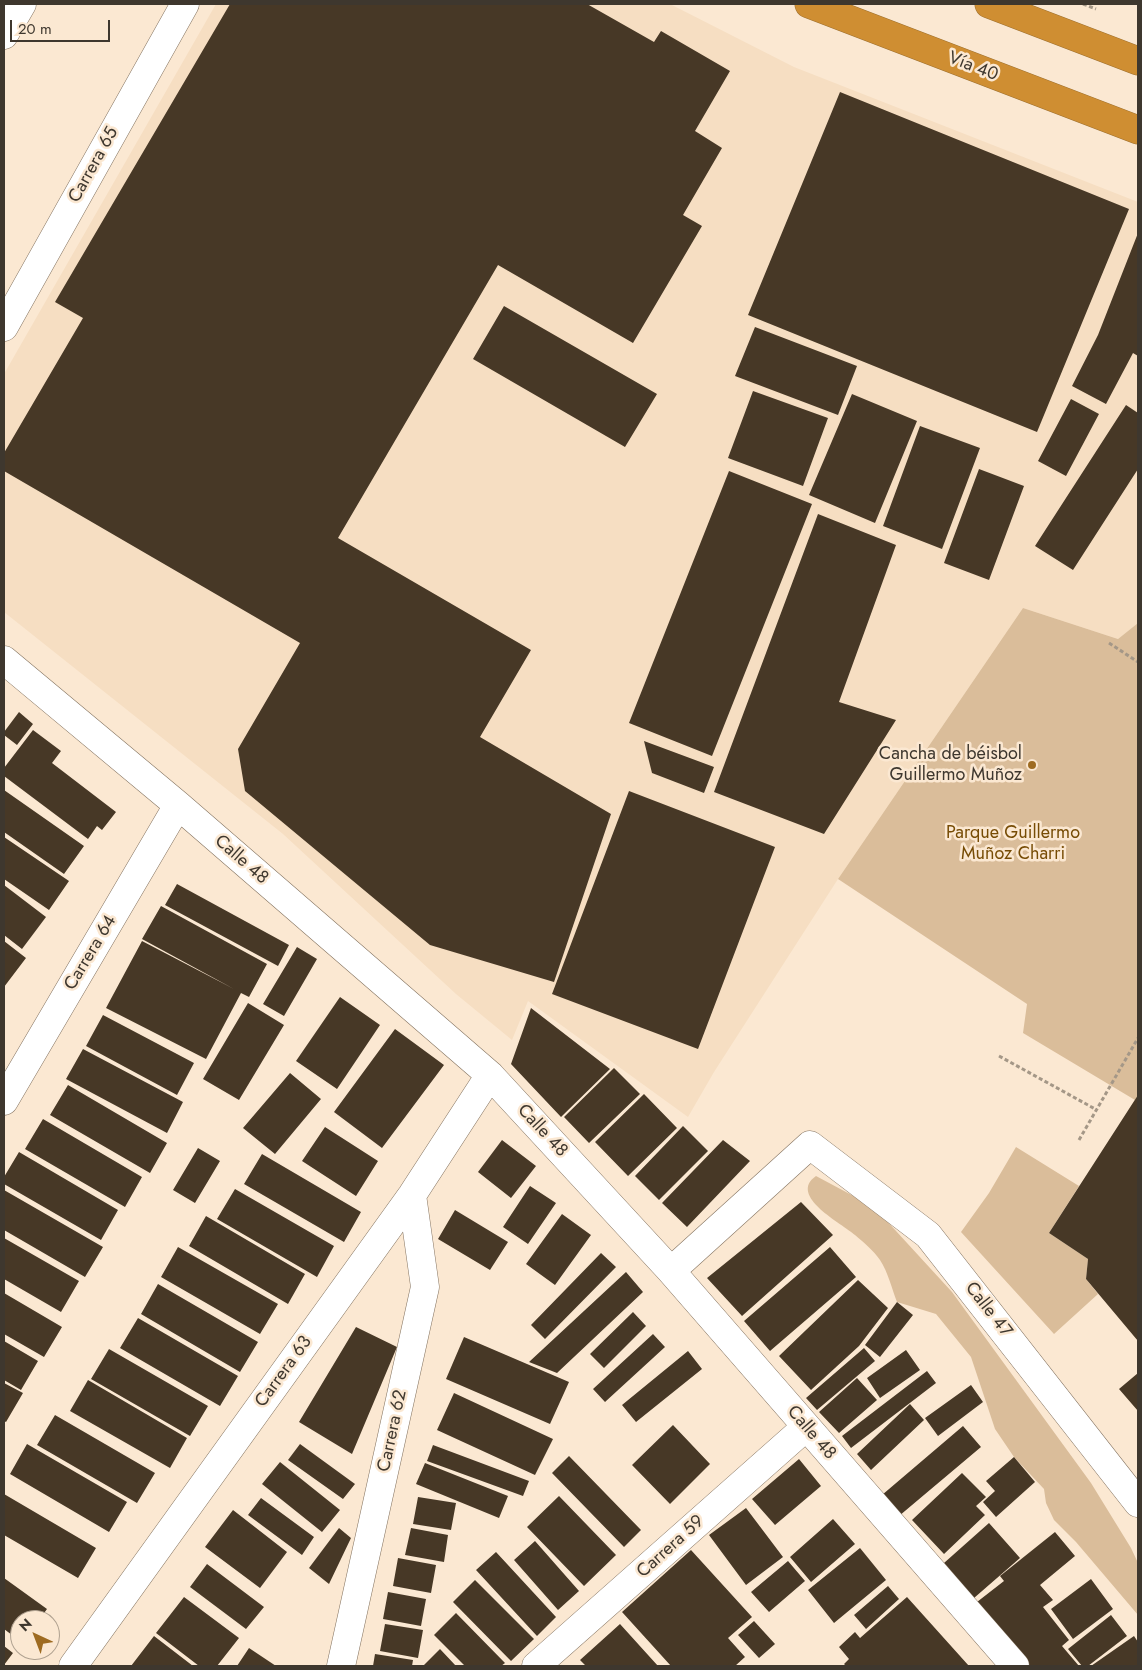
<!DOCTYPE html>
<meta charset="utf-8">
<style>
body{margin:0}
#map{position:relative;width:1142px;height:1670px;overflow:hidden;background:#fbe8d2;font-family:Jost,sans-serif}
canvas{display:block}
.frame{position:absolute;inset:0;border:5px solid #3e372e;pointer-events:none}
.north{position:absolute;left:10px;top:1610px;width:50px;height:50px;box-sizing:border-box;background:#fbe8d2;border:1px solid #afa190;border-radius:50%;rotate:317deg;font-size:14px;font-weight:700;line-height:20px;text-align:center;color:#3e372e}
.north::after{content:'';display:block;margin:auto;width:18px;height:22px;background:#9e6b21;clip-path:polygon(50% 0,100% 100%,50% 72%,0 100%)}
.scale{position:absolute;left:10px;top:20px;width:100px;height:22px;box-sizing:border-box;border:2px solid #3e372e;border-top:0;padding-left:6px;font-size:15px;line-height:18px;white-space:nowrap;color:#3e372e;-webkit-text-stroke:4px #fbe8d2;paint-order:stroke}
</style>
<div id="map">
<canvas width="1142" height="1670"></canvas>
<div class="frame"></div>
<div class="north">N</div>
<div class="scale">20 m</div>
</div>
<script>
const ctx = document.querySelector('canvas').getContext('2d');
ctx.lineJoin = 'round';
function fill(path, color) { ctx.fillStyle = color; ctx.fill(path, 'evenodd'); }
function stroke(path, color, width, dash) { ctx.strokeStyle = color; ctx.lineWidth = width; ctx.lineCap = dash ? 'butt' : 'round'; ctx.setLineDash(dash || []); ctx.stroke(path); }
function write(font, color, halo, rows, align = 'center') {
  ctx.font = font + ' Jost,sans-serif'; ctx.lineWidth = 5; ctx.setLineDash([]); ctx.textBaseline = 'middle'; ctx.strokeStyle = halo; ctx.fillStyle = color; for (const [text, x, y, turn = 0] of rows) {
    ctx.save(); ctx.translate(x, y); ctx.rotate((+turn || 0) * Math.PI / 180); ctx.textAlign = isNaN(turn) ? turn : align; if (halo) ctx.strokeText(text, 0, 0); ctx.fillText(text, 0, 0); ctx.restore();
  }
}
const built = new Path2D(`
 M216,4H670L794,67L1138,202V623L1118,639L1023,608L838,879L714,1072L688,1117L528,1001L512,1040L456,994L283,834L4,612V374Z`);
const green = new Path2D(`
 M1023,608L1118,639L1138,623V1095L1135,1100L1023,1033L1027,1004L838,879Z
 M1016,1147L1079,1186L1049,1233L1088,1259L1086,1279L1098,1294L1054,1334L961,1232L989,1193Z
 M816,1176L874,1207L952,1292L1091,1483L1131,1548L1138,1563V1615L1076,1542L1054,1520L1046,1503L1044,1489L1014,1457L995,1429L971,1357L936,1314L897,1302C892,1289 888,1272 880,1260C874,1251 863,1242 855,1235C843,1224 787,1196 816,1176Z`);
const building = new Path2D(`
 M230,4H587L654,42L661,31L730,71L695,131L722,148L683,215L702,226L633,343L498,265L338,538L531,650L480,737L611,814L554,982L430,945L245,791L238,749L300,643L4,471V453L83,318L55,302Z
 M840,92L1129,209L1037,432L748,315Z
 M1138,233V356L1133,353L1106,404L1072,386L1098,335Z
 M504,306L657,394L625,447L473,359Z
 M755,327L857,366L838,415L735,376Z
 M753,391L828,418L803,486L728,458Z
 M852,394L917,421L875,523L809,495Z
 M1071,399L1099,414L1066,476L1038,461Z
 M1126,405L1138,413V469L1073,570L1035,546Z
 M920,426L980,448L942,549L883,526Z
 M979,469L1024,486L989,580L944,563Z
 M729,471L812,504L712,756L629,723Z
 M818,514L896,545L839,702L896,720L824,834L714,792Z
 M19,712L33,724L17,745L4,735V732Z
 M33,730L61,751L52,763L116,812L102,830L97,826L88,839L4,776V768Z
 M644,741L714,767L704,793L652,773Z
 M4,790L84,846L64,874L4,832Z
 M629,791L775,847L698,1049L552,994Z
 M4,837L69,881L49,910L4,879Z
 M177,884L289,945L278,966L165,905Z
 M4,885L46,917L22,949L4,935Z
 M161,906L267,964L249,997L241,993L206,1059L106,1008L142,941L234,989L142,939Z
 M4,941L26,958L4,987Z
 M297,947L317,959L284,1016L263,1004Z
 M340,997L380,1025L337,1089L296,1061Z
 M248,1003L284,1025L239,1100L203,1079Z
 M531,1008L610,1069L561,1117L511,1064Z
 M103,1015L194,1063L177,1095L86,1046Z
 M395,1029L444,1065L382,1148L334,1112Z
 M83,1049L183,1102L167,1133L66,1079Z
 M614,1068L640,1094L589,1143L564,1117Z
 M290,1073L321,1099L275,1154L243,1128Z
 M68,1085L167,1143L150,1173L50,1115Z
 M644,1094L677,1128L628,1176L595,1142Z
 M1138,1095V1341L1086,1279L1088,1259L1049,1233Z
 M43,1119L142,1177L125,1207L25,1149Z
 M683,1126L708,1151L659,1200L635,1176Z
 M325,1127L378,1161L356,1196L302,1161Z
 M502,1140L536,1166L511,1198L478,1172Z
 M723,1140L750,1161L687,1227L662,1203Z
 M198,1148L220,1161L195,1203L173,1190Z
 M19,1152L118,1210L101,1240L4,1184V1177Z
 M262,1154L361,1212L344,1242L244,1184Z
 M530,1186L556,1203L528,1244L503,1227Z
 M235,1189L334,1246L317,1277L217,1219Z
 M4,1190L103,1247L85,1277L4,1230Z
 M801,1202L833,1235L742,1316L707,1278Z
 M455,1210L508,1242L490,1270L438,1239Z
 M562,1214L591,1235L555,1285L526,1264Z
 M206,1216L305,1274L288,1304L189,1246Z
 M4,1238L79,1281L61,1312L4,1279Z
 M178,1247L278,1304L260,1334L161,1277Z
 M830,1247L856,1277L770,1351L744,1321Z
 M601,1253L616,1267L545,1339L531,1325Z
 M626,1272L643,1292L557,1373L529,1362Z
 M858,1280L888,1308L859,1346L811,1390L779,1356Z
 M158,1284L258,1342L240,1372L141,1314Z
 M4,1293L62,1327L44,1357L4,1334Z
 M897,1302L913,1315L880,1357L865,1345Z
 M633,1312L646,1326L604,1368L590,1354Z
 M138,1318L238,1376L220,1406L120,1348Z
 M356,1327L397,1347L352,1454L299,1422Z
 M653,1334L665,1347L605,1402L593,1389Z
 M464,1337L569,1382L550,1424L446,1379Z
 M4,1341L38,1361L21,1390L4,1380Z
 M864,1348L875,1361L817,1410L806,1398Z
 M109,1349L208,1406L190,1436L91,1379Z
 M906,1350L920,1370L880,1398L867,1378Z
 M688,1351L702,1369L636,1422L622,1405Z
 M927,1371L936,1383L851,1448L842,1436Z
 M1138,1373V1411L1119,1389Z
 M857,1378L877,1400L839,1433L819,1412Z
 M88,1380L187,1438L170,1468L70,1411Z
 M4,1383L23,1393L6,1422L4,1421Z
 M971,1385L983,1402L938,1436L925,1418Z
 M454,1393L553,1439L535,1475L437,1430Z
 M910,1404L924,1420L871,1470L857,1454Z
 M55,1415L155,1473L137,1503L37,1445Z
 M673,1425L710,1464L670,1504L632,1465Z
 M963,1426L981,1447L899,1516L882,1495Z
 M27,1444L127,1502L109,1532L10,1474Z
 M300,1444L355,1484L343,1499L288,1460Z
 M433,1445L529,1481L523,1496L427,1461Z
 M569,1456L641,1530L624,1547L552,1473Z
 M1014,1457L1035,1482L996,1517L983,1502L995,1491L986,1481Z
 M799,1459L821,1486L775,1525L752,1499Z
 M280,1462L340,1510L322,1532L262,1484Z
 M425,1463L508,1496L499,1518L416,1484Z
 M962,1473L986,1497L976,1506L985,1515L944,1554L912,1520Z
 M4,1494L96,1548L78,1578L4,1535Z
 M559,1496L616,1555L584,1586L527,1527Z
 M418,1497L456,1503L451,1530L413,1524Z
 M261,1498L314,1537L302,1555L248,1515Z
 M746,1508L783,1557L746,1585L709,1535Z
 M233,1510L287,1552L260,1588L205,1547Z
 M833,1519L855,1544L811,1582L790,1557Z
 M989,1523L1020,1558L974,1598L944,1563Z
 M339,1528L351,1538L329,1584L309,1568Z
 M411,1528L448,1535L444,1562L405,1555Z
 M1055,1532L1075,1556L1040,1585L1053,1600L1043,1607L1069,1640L1062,1646L1079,1666H1029L977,1602L1004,1581L1000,1576Z
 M535,1541L579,1591L558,1610L514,1560Z
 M860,1548L886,1580L834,1623L808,1590Z
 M691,1550L752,1617L728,1638L745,1657L735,1666H671L622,1612Z
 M496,1552L556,1617L537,1636L476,1570Z
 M398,1558L436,1565L431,1593L393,1586Z
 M788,1561L805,1581L769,1612L751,1592Z
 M207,1564L264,1607L246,1629L190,1587Z
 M4,1578L47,1609L39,1620H20V1641L4,1629Z
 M1091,1579L1113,1609L1073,1639L1051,1609Z
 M475,1580L534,1639L511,1661L453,1602Z
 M888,1586L899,1599L866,1629L854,1615Z
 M388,1592L426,1599L421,1626L383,1619Z
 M184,1597L239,1638L217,1666H199L156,1633Z
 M907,1597L969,1666H846L844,1664L849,1659L839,1647L855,1632L860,1638Z
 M456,1613L505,1663L501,1666H465L434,1635Z
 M1111,1615L1127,1636L1088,1666H1082L1068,1649Z
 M754,1621L775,1644L759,1658L738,1635Z
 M385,1624L423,1630L418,1658L380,1651Z
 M620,1624L658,1666H586L580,1660Z
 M154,1636L193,1666H131Z
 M1134,1636L1138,1642V1666H1091Z
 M4,1646L13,1653L4,1665Z
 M249,1648L276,1666H237Z
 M440,1649L456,1666H426L424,1665Z
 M375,1654L413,1660L412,1666H373Z`);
const path = new Path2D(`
 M1083,4L1096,9
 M1109,643L1138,662
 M999,1056L1097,1110
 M1079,1140L1138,1038`);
const minor = new Path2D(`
 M4,35L22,4
 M4,327L185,4
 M4,660L178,805L490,1075L671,1271L1015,1666
 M4,1101L178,805
 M671,1271L810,1145L928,1235L1138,1503
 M73,1666L412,1195L490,1075
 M341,1666L425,1287L412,1195
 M536,1666L806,1427`);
const highway = new Path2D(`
 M809,4L1138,130
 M989,4L1138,61`);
const markers = [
 [1032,765,5,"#9e6b21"]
];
const streetNames = [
 ["Vía 40",973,67,21],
 ["Carrera 65",94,165,-61],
 ["Calle 48",241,860,41],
 ["Carrera 64",91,953,-59],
 ["Calle 48",542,1131,47],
 ["Calle 47",988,1310,52],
 ["Carrera 63",284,1372,-54],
 ["Carrera 62",393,1431,-78],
 ["Calle 48",811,1433,49],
 ["Carrera 59",671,1547,-42]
];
const poiNames = [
 ["Cancha de béisbol",1022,755],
 ["Guillermo Muñoz",1022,776]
];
const parkNames = [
 ["Parque Guillermo",1013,834],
 ["Muñoz Charri",1013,855]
];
fill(built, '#f6dec2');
fill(green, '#dabd9a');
fill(building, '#473826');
stroke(minor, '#847360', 29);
stroke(highway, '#9c7031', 29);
stroke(path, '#a49787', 3, [4, 2.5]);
stroke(minor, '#fff', 28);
stroke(highway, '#cf8e32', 28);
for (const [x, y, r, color] of markers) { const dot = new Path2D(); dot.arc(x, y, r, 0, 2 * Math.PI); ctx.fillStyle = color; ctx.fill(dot); stroke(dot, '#fbe8d2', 2); }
write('18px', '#3e372e', '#fbe8d2', streetNames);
write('18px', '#3e372e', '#fbe8d2', poiNames, 'right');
write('18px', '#774c05', '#fbe8d2', parkNames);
</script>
